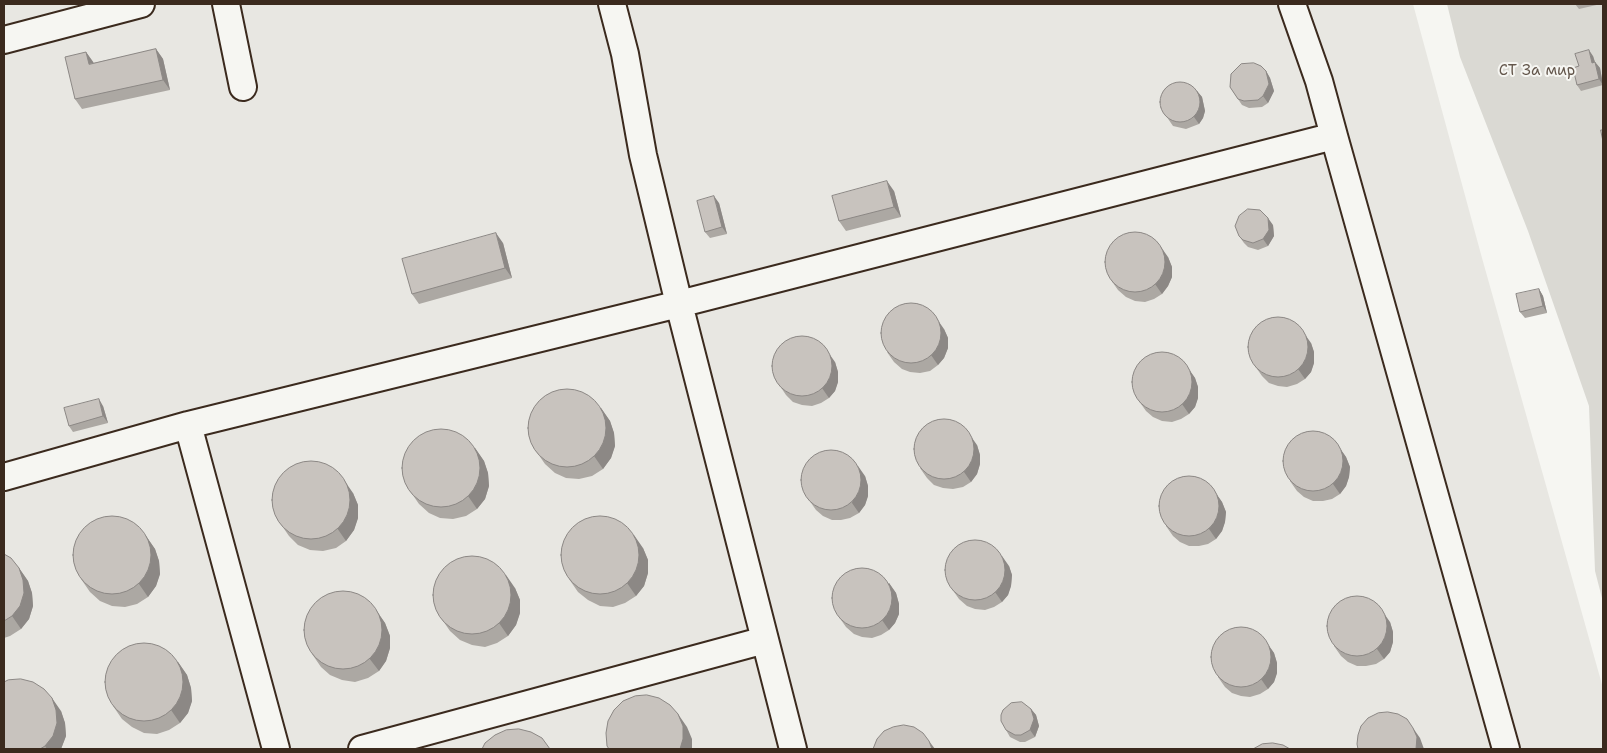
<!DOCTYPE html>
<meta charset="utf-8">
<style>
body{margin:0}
#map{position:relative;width:1607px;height:753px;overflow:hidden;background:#f6f6f2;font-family:"Shantell Sans",sans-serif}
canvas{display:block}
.frame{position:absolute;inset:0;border:5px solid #3b2a1e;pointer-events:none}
</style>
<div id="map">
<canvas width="1607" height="753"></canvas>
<div class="frame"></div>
</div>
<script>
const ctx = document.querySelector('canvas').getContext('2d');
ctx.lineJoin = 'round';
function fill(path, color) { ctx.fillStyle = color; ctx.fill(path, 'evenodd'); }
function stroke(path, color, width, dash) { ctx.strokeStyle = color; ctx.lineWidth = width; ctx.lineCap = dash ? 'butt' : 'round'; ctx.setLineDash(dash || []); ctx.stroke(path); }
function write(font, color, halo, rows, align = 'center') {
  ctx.font = font + ' "Shantell Sans",sans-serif'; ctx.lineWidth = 4; ctx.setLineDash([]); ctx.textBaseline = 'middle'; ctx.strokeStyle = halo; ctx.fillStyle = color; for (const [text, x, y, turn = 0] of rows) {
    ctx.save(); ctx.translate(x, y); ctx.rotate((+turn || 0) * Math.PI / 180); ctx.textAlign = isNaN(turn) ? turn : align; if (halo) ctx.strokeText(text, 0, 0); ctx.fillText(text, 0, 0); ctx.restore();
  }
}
const built = new Path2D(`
 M4,4H1413L1482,258L1603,688V749H4Z`);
const green = new Path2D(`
 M1447,4H1603V602L1595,571L1589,406L1528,231L1460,57Z`);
const minor = new Path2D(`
 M226,4L243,87
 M612,4L625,54L643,155L679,304L793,749
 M1292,4L1319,81L1334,136
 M4,40L141,4
 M188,425L276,749
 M4,477L188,425L679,304L1334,136L1506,749
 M362,749L765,640`);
const wall = new Path2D(`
 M1575,4H1601L1579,9Z
 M156,49L163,59L170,90L82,109L75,99L86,52L94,63Z
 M1593,56L1595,62L1600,68L1603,85L1581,91L1577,85L1579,66Z
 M1266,71L1270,78L1274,91L1268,103L1262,107L1249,108L1242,105L1230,87Z
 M1197,91L1202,97L1205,111L1203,118L1199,124L1186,129L1173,126L1160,107Z
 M894,191L901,217L846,231L839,221Z
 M719,203L727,234L710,238L705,232Z
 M1273,225L1274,236L1268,246L1258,250L1248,247L1244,243L1239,236Z
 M503,243L512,278L419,304L412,294Z
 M1168,257L1172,267V277L1168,286L1162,294L1154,299L1145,302L1135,301L1126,297L1118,290L1111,280Z
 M1539,289L1543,296L1547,313L1525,318L1520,312Z
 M944,329L948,338V348L944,358L938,365L930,371L920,373L910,372L902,369L894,362L887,352Z
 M1311,343L1314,352V363L1311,372L1305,379L1297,384L1287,387L1278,386L1269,383L1262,376L1255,366Z
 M835,362L838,372V382L835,391L829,398L821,403L812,406L802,405L793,402L786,395L774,377Z
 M1188,368L1195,378L1198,387V398L1195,407L1189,414L1181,419L1172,422L1162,421L1153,417L1146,411L1139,401Z
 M103,406L108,423L73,432L69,426Z
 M601,408L610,421L614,433L615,446L611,458L603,469L592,476L579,479L566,478L555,473L545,464L536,451Z
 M977,445L980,455V464L977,474L971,482L963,487L953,489L943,488L934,485L927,478L920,468Z
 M1339,447L1346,457L1350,467L1349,477L1346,486L1340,494L1332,499L1323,501H1313L1304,497L1297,491L1290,481Z
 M475,448L484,461L488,473L489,486L485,499L477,509L466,516L453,519L440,518L429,513L419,504L410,491Z
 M865,476L868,486V496L865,505L859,513L850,518L841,520H832L823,516L816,510L809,500Z
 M1215,492L1222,502L1226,512L1225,522L1222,531L1216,539L1208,544L1199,546H1189L1180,542L1173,536L1166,526Z
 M353,493L358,505V518L354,530L346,541L336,548L323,551L310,550L298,545L289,536L280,523Z
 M146,536L155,549L159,561L160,574L156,586L148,597L137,604L125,607L112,606L100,601L90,592L81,579Z
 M643,548L648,560V573L644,586L636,596L625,603L613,607L600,606L588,600L578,592L569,579Z
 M4,554L19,568L28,581L32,593L33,606L29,619L21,629L10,636L4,638Z
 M1009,566L1012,575L1011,586L1008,595L1002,602L994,607L985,610L975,609L967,606L959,599L952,589Z
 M889,583L896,593L899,604V614L895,623L889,630L881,635L872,638L862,637L854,634L846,627L839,617Z
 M515,588L520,600V613L516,625L508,636L497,643L485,647L472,645L460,640L450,631L441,618Z
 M376,610L385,623L390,636V648L386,661L379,671L368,678L355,682L342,680L330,675L321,667L312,654Z
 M1390,622L1393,632V642L1390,652L1384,659L1376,664L1366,666H1357L1348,662L1341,656L1334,646Z
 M1267,643L1274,653L1277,663V673L1274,682L1268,689L1260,694L1250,697L1241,696L1232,693L1225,687L1218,677Z
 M178,662L187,675L191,688L192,701L188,713L180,723L169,730L157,734L144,733L132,727L122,719L113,706Z
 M1031,709L1036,715L1039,726L1035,737L1025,742H1020L1010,737L1006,730Z
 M61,711L65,723L66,736L61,749H4Z`);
const shadedWall = new Path2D(`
 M156,49L163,59L170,90L163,80Z
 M1589,50L1593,56L1597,69L1592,63Z
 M86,52L93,62L96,74L89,64Z
 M1595,62L1600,68L1603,85L1599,79Z
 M1266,71L1270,78L1274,91L1268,103L1263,96Z
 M1197,91L1202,97L1205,111L1203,118L1199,124L1194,117Z
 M887,181L894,191L901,217L894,207Z
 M714,196L719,203L727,234L722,227Z
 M1268,218L1273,225L1274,236L1268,246L1263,239Z
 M496,233L503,243L512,278L505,268Z
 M1161,247L1168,257L1172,267V277L1168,286L1162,294L1155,284Z
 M1539,289L1543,296L1547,313L1543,306Z
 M937,319L944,329L948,338V348L944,358L938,365L931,355Z
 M1304,333L1311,343L1314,352V363L1311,372L1305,379L1298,369Z
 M828,352L835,362L838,372V382L835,391L829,398L822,388Z
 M1188,368L1195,378L1198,387V398L1195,407L1189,414L1182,404Z
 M99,399L103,406L108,423L103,416Z
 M601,408L610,421L614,433L615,446L611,458L603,469L594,456Z
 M970,435L977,445L980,455V464L977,474L971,482L964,472Z
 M1339,447L1346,457L1350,467L1349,477L1346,486L1340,494L1333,484Z
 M475,448L484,461L488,473L489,486L485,499L477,509L468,496Z
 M858,466L865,476L868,486V496L865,505L859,513L852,503Z
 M344,480L353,493L358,505V518L354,530L346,541L337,528Z
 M1215,492L1222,502L1226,512L1225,522L1222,531L1216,539L1209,529Z
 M634,535L643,548L648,560V573L644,586L636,596L627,583Z
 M146,536L155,549L159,561L160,574L156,586L148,597L139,584Z
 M1002,556L1009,566L1012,575L1011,586L1008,595L1002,602L995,592Z
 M19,568L28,581L32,593L33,606L29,619L21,629L12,616Z
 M506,575L515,588L520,600V613L516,625L508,636L499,623Z
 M889,583L896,593L899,604V614L895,623L889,630L882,620Z
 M376,610L385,623L390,636V648L386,661L379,671L369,658Z
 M1383,612L1390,622L1393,632V642L1390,652L1384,659L1377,649Z
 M1267,643L1274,653L1277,663V673L1274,682L1268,689L1261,679Z
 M178,662L187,675L191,688L192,701L188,713L180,723L171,710Z
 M52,698L61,711L65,723L66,736L61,749H47L45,746Z
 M1031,709L1036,715L1039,726L1035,737L1030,730Z
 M678,714L687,727L692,739V749H680Z
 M1413,728L1420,738L1424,749H1416Z
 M929,741L935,749H932Z`);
const building = new Path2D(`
 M156,49L163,80L75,99L65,57L86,52L89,64Z
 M1589,50L1592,63L1595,62L1599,79L1577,85L1573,68L1579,66L1575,54Z
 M1254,63L1261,66L1266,71L1269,84L1263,96L1258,100L1244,101L1238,99L1230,87L1231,74L1241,64Z
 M1160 102a20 20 0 1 1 40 0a20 20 0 1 1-40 0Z
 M1601,130H1603V141Z
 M887,181L894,207L839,221L832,196Z
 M714,196L722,227L705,232L697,201Z
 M1248,209L1260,210L1268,218L1269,230L1263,239L1253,243L1243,240L1239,236L1235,226L1239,216Z
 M1105 262a30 30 0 1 1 60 0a30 30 0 1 1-60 0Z
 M496,233L505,268L412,294L402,259Z
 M1539,289L1543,306L1520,312L1516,294Z
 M881 333a30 30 0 1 1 60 0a30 30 0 1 1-60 0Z
 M1248 347a30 30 0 1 1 60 0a30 30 0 1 1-60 0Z
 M772 366a30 30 0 1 1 60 0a30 30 0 1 1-60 0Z
 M1132 382a30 30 0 1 1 60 0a30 30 0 1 1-60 0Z
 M528 428a39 39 0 1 1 78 0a39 39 0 1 1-78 0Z
 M99,399L103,416L69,426L64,408Z
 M914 449a30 30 0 1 1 60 0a30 30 0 1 1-60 0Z
 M402 468a39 39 0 1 1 78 0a39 39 0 1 1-78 0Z
 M1283 461a30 30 0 1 1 60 0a30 30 0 1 1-60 0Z
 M801 480a30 30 0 1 1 60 0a30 30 0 1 1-60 0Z
 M272 500a39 39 0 1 1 78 0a39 39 0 1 1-78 0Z
 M1159 506a30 30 0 1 1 60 0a30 30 0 1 1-60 0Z
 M73 555a39 39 0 1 1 78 0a39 39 0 1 1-78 0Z
 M561 555a39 39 0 1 1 78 0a39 39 0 1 1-78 0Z
 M945 570a30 30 0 1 1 60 0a30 30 0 1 1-60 0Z
 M4,554L11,558L19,568L23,580L24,593L20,606L12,616L4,621Z
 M433 595a39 39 0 1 1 78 0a39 39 0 1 1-78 0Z
 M832 598a30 30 0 1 1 60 0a30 30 0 1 1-60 0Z
 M304 630a39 39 0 1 1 78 0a39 39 0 1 1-78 0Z
 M1327 626a30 30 0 1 1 60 0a30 30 0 1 1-60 0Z
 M1211 657a30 30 0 1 1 60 0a30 30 0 1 1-60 0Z
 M105 682a39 39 0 1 1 78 0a39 39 0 1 1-78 0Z
 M21,679L33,682L44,689L52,698L56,710L57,723L53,736L45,746L40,749H4V682L8,680Z
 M647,695L659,698L670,705L678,714L683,726V739L680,749H609L607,746L606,733L608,721L614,710L623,701L635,696Z
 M1022,702L1031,709L1034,719L1030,730L1021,735H1015L1006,730L1001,721V715L1003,710L1011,703Z
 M1388,712L1398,714L1407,719L1413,728L1417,737L1416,749H1358L1357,744L1358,735L1361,726L1368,718L1378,713Z
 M904,725L914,727L923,733L929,741L932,749H873L877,739L884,731L893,727Z
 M519,729L531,732L542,738L550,749H482L485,743L495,735L506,730Z
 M1273,743L1283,745L1290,749H1253L1262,744Z`);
const parkNames = [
 ["СТ За мир",1537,71]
];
fill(built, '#e8e7e2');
fill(green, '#dad9d3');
stroke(minor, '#3b2a1e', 30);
stroke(minor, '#f6f6f2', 26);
fill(wall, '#aca8a3');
fill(shadedWall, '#8c8885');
fill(building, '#c8c3be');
stroke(building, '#8c8885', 1);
write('15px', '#63564b', '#f6f6f2', parkNames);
</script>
